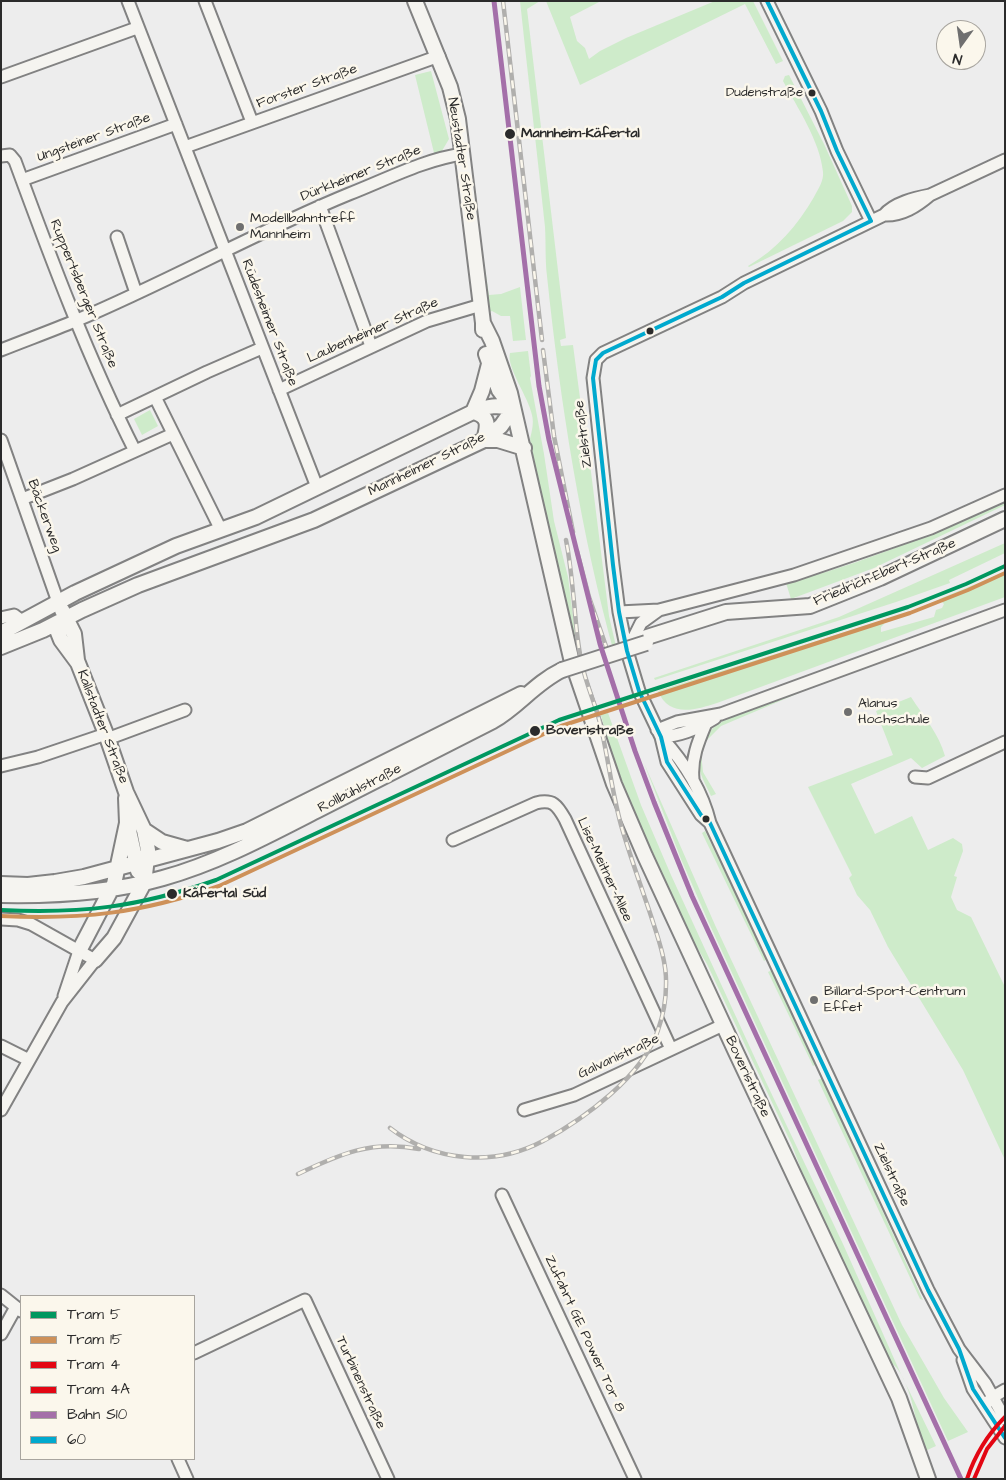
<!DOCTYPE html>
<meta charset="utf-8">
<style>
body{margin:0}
#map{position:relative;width:1006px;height:1480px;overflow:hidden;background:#ededed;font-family:"Architects Daughter",sans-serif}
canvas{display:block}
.frame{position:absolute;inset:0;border:2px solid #2b2b2b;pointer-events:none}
.legend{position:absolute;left:20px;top:1295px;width:175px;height:165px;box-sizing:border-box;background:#fbf7ec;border:1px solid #a8a59f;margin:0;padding:6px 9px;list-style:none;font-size:15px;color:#2b2b2b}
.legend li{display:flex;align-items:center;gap:10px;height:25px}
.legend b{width:25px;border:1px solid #a8a59f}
.north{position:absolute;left:936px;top:20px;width:50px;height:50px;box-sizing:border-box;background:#fbf7ec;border:1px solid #a8a59f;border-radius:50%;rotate:194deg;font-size:14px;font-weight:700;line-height:20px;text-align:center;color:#2b2b2b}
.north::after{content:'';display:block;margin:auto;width:18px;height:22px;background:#6f6f6f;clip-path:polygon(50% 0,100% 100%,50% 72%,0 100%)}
</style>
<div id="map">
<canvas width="1006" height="1480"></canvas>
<div class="frame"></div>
<ul class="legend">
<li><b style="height:6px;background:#00975f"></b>Tram 5</li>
<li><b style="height:6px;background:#ce9159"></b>Tram 15</li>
<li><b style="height:6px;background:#e30613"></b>Tram 4</li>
<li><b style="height:6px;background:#e30613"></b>Tram 4A</li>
<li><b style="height:6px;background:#a46fa9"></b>Bahn S10</li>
<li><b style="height:6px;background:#00a9ce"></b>60</li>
</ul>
<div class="north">N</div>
</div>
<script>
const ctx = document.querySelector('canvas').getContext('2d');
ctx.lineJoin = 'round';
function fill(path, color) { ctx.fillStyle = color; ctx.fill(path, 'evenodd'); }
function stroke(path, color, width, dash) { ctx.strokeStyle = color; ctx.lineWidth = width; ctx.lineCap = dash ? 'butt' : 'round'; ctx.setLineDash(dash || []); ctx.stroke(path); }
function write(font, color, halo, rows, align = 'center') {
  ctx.font = font + ' "Architects Daughter",sans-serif'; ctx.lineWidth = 5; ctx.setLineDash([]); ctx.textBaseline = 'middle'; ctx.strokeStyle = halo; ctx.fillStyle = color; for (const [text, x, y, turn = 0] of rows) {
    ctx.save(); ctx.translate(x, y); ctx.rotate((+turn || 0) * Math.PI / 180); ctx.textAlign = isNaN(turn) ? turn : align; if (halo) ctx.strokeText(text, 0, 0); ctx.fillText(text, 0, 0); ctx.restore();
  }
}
const green = new Path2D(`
 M520,1H540L527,9L566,338L560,340L561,346L573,345L587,451L583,452L584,465L590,464L609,616L618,655L615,656C581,535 560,401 547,276C545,260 546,243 545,227C537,152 528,77 520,1Z
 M546,1H601L570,17L577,41L585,48L589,59L600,51L626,38L715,1H753L783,61L776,64L745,4L580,85Z
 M431,71L449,139L436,161L415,75Z
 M789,75L824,144L852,206V212L843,221L749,267L748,266C776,250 798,225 814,197C818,189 824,181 823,172C820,141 797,107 783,81L785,76Z
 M480,235L489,295L501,294L520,287L526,340L513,341L510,316H501L492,311L489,312L485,293L478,236Z
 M528,351L531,376L530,378L544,454L554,521L568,577L579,663L545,524L530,439C532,431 534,423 532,415C529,398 506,367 510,353Z
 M150,410L158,426L142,435L134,419Z
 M1005,500V505L874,568L791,599L786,583C862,564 933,534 1005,500Z
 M1005,543V553L949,580L950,583L896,602L655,680L654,678L839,617Z
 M1005,572V597L717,703C695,710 669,718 658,691L883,620L884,624L881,627V632L934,617L936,610L942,608L944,604L939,599Z
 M798,690L799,693L721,726L706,741L701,753L703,772L716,794L711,796C706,785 698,772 698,760C699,749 706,736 713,728C727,715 778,698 798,690Z
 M911,697C924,717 939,734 945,756L922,768L911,758L851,784L875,834L912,816L928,850L953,838L962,844L963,851L954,876L957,877L951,897L957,910L971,917L1005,987V1160L963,1070L888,947L870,910L857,895L849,878L852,875L808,787L893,755L876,711Z
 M607,710L641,805L671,875L765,1080L843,1244L900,1372L936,1446L925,1451L916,1429L918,1428C914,1410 906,1367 887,1361L843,1267L824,1220L812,1199L792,1145L707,964L686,929L673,902L675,901L658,864L656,865L617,774L600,712Z
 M644,763L715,925L902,1325L944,1398L968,1432L948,1441L708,921L681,859Z
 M705,831L767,959L764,961L702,833Z
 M772,970L817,1064L813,1066L768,972Z
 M822,1078L923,1300L920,1299L818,1080Z`);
const minor = new Path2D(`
 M128,1L317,487
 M205,1L252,122
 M767,1L821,111L837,151L871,221
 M1,77L134,29
 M185,147L439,56
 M1,156L10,155L15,161C51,259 88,358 135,451
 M22,180L176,124
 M320,206L371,346
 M884,215C894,203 915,198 930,195L1005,160
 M117,237L136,293
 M1,350C26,340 51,331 75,321C168,282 256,232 349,194C385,180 425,159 463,154
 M279,390L427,321L481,305
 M155,397L221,530
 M117,415L207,372L262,348
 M1,440L58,602
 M22,499L73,479L173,434
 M619,612L659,610L794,575L931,528L1005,495
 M1,618L14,615L22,621
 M627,651L641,623L659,610
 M657,730L677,722L721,714L1005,610
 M661,737C680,736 699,728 715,718
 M662,738C684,762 702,790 710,823L928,1290L959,1349L985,1383L1005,1419
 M107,739L185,710
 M1,766L38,757L106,734
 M915,777L928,778L1005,742
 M693,779C691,759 698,742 706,723
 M710,823L701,815L667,762L661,737L639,691L627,651L619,612L613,565L593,378L596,360L603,353L722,297L744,283L884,215C902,216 917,206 930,195
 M453,840L536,803C553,799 557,805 565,819L671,1049
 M1,919L18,920L31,924L95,960L62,1002L1,1110
 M64,996L79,951
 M1,1046L29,1060
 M524,1110L574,1095L723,1025
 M502,1195L635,1479
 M1,1295L21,1311
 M1,1334L16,1307
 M194,1353L305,1300L388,1479
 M963,1360L973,1389L1005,1438
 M988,1402L993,1397L1005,1390
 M178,1459L187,1479`);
const major = new Path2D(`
 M415,1L450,87L458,119L483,323V330
 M483,323L492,341L510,393L571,658L614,784L645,856L735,1050L899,1398L928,1479
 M486,354L499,390L511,406
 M473,412L482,391L489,364
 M473,412C490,416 488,426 484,440
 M484,440H498L524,448
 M62,610L74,634L77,660
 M55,625L61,640L78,663L106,734L126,792L144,830L148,850L144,883L114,938L95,960
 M1,633L75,593L176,546L256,517L473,412C488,406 498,404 513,409
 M644,638L726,612L810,606L880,578L1005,519
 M1,647L43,630L82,610L138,585L314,520L484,440L501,426L513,409
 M128,826L138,871
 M144,830L162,842L187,849
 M1,884L28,885L55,882L84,877L218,841L247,831L521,694
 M1,895C55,896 111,893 163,878C217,863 267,836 316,811C375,781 434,751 493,721C518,707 535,683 562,670
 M79,951L114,884L127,823L126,798`);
const rail = new Path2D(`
 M503,1L542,340
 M543,350L554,436L573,532
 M577,551L589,597L610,658
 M390,1128C434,1162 494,1167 543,1141C584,1119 643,1076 658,1030C663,1016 666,1000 666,985C667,962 658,938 651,916C641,886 630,856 621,825C612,792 608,757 600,723C595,703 586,684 582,664C577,643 576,622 574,602C572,581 570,560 566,540
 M298,1174C340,1154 371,1140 419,1149`);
const majorBridge = new Path2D(`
 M562,670L646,643`);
const bus1 = new Path2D(`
 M767,1L821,111L837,151L871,221
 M596,360L593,378L613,565L619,612L627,651L639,691L661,737L667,762L701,815L710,823L928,1290L959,1349L973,1389L1005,1438
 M596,360L603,353L722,297L744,283L871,221`);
const rail1 = new Path2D(`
 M494,1L539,386L549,440L600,644L635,751L654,802L692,896L961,1479`);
const tram1 = new Path2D(`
 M1,910C82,914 139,907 216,880L559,720L908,607L966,584L1005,566`);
const tram2 = new Path2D(`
 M1,916C82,920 142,913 219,886L561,726L910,613L968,590L1005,573`);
const tram3 = new Path2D(`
 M967,1479C975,1455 987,1435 1005,1417`);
const tram4 = new Path2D(`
 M974,1479L987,1449L1005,1426`);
const markers = [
 [812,93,4.5,"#2b2b2b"],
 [510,134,6,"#2b2b2b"],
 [240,227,5,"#6f6f6f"],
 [650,331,4.5,"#2b2b2b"],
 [848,712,5,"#6f6f6f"],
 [535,731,6,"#2b2b2b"],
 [706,819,4.5,"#2b2b2b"],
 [172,894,6,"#2b2b2b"],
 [814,1000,5,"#6f6f6f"]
];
const busNames = [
 ["Dudenstraße",803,93]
];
const streetNames = [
 ["Forster Straße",307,87,-20],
 ["Ungsteiner Straße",94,138,-20],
 ["Neustadter Straße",461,159,81],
 ["Dürkheimer Straße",361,174,-22],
 ["Ruppertsberger Straße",83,294,68],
 ["Rüdesheimer Straße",269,323,69],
 ["Laubenheimer Straße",373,331,-24],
 ["Zielstraße",584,434,-97],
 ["Mannheimer Straße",427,465,-26],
 ["Bäckerweg",44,516,70],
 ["Friedrich-Ebert-Straße",885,573,-23],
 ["Kallstadter Straße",102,727,69],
 ["Rollbühlstraße",360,789,-27],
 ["Lise-Meitner-Allee",604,870,65],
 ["Galvanistraße",619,1057,-25],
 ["Boveristraße",747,1077,65],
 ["Zielstraße",891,1175,65],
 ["Zufahrt GE Power Tor 8",584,1334,65],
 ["Turbinenstraße",360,1383,65]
];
const stopNames = [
 ["Mannheim-Käfertal",521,134],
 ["Boveristraße",546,731],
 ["Käfertal Süd",183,894]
];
const poiNames = [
 ["Modellbahntreff",250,219],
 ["Mannheim",250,235],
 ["Alanus",858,704],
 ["Hochschule",858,720],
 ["Billard-Sport-Centrum",824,992],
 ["Effet",824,1008]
];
fill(green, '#ceebca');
stroke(minor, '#828282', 15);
stroke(major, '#828282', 18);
stroke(minor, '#f5f4f0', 11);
stroke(major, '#f5f4f0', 14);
stroke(rail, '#b0afad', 4.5);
stroke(rail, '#fbf7ec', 2.5, [8]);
stroke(majorBridge, '#828282', 18, []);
stroke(majorBridge, '#f5f4f0', 14);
stroke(bus1, '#00a9ce', 4);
stroke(rail1, '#a46fa9', 5);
stroke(tram1, '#00975f', 4);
stroke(tram2, '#ce9159', 4);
stroke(tram3, '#e30613', 4);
stroke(tram4, '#e30613', 4);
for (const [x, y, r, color] of markers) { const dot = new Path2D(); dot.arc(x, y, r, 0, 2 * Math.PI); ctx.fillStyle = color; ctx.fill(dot); stroke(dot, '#fbf7ec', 2); }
write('13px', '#2b2b2b', '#fbf7ec', busNames, 'right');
write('14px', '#2b2b2b', '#fbf7ec', streetNames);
write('bold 14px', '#2b2b2b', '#fbf7ec', stopNames, 'left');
write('14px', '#2b2b2b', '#fbf7ec', poiNames, 'left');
</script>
